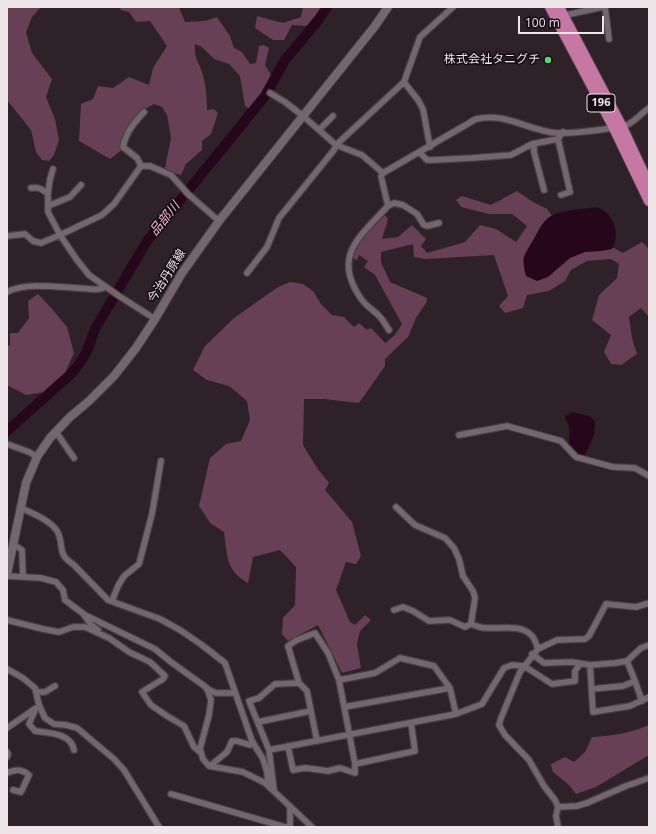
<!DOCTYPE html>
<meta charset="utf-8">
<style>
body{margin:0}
#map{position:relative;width:656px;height:834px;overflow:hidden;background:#2e2128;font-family:"Open Sans",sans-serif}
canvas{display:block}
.frame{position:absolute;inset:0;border:8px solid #eee5e9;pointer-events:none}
.scale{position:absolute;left:518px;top:16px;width:86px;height:18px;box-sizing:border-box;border:2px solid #eee5e9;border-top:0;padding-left:5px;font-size:12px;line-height:14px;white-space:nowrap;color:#eee5e9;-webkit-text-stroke:3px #120d10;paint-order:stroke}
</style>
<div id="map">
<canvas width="656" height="834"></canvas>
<div class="frame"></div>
<div class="scale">100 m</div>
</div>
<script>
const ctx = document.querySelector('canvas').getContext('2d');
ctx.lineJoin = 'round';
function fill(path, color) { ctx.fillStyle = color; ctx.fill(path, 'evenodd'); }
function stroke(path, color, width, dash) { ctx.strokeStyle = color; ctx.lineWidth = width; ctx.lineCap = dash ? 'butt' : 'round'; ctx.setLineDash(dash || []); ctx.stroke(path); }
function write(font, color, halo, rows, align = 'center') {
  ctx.font = font + ' "Open Sans","Noto Sans JP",sans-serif'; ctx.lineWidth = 3; ctx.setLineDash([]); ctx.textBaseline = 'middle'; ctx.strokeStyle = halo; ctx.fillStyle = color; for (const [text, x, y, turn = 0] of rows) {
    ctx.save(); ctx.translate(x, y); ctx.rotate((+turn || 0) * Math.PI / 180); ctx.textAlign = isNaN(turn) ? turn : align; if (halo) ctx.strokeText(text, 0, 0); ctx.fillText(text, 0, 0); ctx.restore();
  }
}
const forest = new Path2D(`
 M7,7H41L32,17L26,32L32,53L52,79L46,97L55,119L59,140L54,155L49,161L42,160L36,152L31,130L7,100Z
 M121,7L179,8L185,22L205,21L217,17L230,36L234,48L242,52L250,64L256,63L259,46L264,45L269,48L265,65L271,75L264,94L251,110L245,106L240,76L229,64L214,59L202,47L195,44C194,60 199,61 203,75C206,85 207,99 207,110L214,109L218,113L211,134L202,141V150L186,164L181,175L174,173L165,168L171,138L167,115L162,107L154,104L145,109L131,122L127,146L110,159L79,141L81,104L93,99L98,86L113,88L129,77L149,85L153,68L167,46L150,21L136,22L129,12L120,10Z
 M303,7H323L308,26L292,25L284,40H273L255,28L257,16L283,23L301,17Z
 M517,191L533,202L547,209L559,225L603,242L623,253L642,242L649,249V317L641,308L629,317L632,338L637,354L621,365L611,364L604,352L611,335L592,320L599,295L617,278L619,264L611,259L587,261L571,270L565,281L549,291L527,295L523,308L505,313L499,306L508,296L494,255L425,259L414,257L413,244L381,252V262L390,282L427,298L426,303L416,318L408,337L385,359V366L359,403L324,399H304L303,445L317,468L329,483L325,490L352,522L361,556L356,564L346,562L336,590L350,622L355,625L365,615L371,620L360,631L357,644L361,668L342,673L318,625L288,641L282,634L283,618L295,605L296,567L280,550L253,557L248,583C226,571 227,555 224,532L210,523L199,506L210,458L226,444L241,441L250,420L247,401L229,386L207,380L193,370L205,346L234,318L278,287L290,282L303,284L313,291L321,304L332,315L344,317L354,327L359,323L367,330L371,328L385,343L395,335L402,324L375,275L364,267L368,261L359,255L357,260L352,258L358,242L385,215L388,219L382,239L398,237L412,225L426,239L421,246L427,253L465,242L480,225L496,229L516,242L527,226L512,214H489L461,207L456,200L462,196L491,205Z
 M38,294L53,310L67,327L74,353L65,373L45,392L26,395L7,385V346L10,345V333H18L29,318L28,301Z
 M649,725V755L596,787L576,794L569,785L553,772L551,764L565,757L574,762L585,752L592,737C612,736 631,733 649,725Z`);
const water = new Path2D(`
 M597,207C614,214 621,233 612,249L601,251L585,252L570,258L548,277L537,281L526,276C522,257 522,259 532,242C537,234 540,225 547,219C555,210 584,209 597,207Z
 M572,412L589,416L595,421L594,435L584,457C562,453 571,443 569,428C569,423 565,421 565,416Z`);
const river = new Path2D(`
 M7,431L72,373L80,363L87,351L95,329L147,241L265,96L285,60L319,19L327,7`);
const street = new Path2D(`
 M605,7L609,39
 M562,16L602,7
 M404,82L418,100L423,109L430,147
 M270,93L285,102L303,116L336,145L362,155L383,173
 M319,130L333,116
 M558,139L570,192L561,195
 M534,144V152L544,190
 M420,153L427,160H433L472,158L511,155L532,144L558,139L563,132
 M141,166L137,158L123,147C126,132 134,123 144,112
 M48,194L50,179L53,169
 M48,206L70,197L81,185
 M388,206L394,203L403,205L417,214L424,225L427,226L439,223
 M7,236L25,234L33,241L41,243L60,235L48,212V194C42,189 39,187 31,188
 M247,273L267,247L279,218L334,150L336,145L404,82L420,37L453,7
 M7,292C25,282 58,287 78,288C89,289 97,291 106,287
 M155,319L119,296L89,275L77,260L60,235L102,215L114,204L141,166H150L171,175L188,194L219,221
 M389,330C386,326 384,321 380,317C375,311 367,307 362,300C331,257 359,237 388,206L381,176L383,173L476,119C507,112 528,131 557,133C577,134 602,129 622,127C633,124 639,115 649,108
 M56,432L74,458
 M459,435L507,426L561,441L576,457L613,467L635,468L649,476
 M7,444L29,452L37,457
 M396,507L415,525L445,538L454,548L459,559L463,576L473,591L475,598L471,624
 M21,508C32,513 55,522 59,535C64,550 57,553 74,565L108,600L160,619L180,630L202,645L225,663L252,741L263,759L267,772L268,785
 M13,544L22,550L23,577
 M7,576L41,578L56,582L63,590L65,600L85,615L155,649L171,662L207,688L211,700L209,715L200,749L203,759L209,766L243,772L265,783L312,827
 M112,601L118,586L124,576L139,564L152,514L161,461
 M394,610L403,607L413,611L429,621L450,620L465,627L471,624C476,626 481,628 486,628C499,629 521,624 531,635C535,638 536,644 538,649
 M84,615L91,625L98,630
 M7,620L43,629L59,632L73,627H85L109,638L129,652L150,662L165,676L163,679L142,692L151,705L167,716L184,726L194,747L201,753
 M532,654L544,663L571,662L590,665L615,663L627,661L641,648L649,645
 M627,661L635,681
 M590,665L593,712L630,706L649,697
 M7,669L23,678L35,688L39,705L45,718L54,724L66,725L77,728L114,759L124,770L159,827
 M339,680L375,673L400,658L434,666L450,688L344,707
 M450,688L456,714
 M207,689L216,693H235
 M592,689L623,686L635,681L642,701
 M36,692H45L55,686
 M36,708L29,724L35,731C49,733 71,733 74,750
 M258,722L311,711
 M7,728L36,708
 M317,741L307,691L299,683L288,646L297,640L315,633L328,653L339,680L355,764L415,751L411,723
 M288,746L293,770L306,768L328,771L340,768L355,773V764
 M269,750L456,714L482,704L504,668L512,665L524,666L552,684L575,681V671L580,664
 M7,752L8,754L7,757
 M210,766L227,752L232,741H237L250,745L253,742
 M7,773C16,769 22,769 29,775L21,792L13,790
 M274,790L269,750L249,701L259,698L275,684L299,683
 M171,794L285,827
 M558,807L577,806L587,803L626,786L649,778
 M286,827L290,825V806
 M558,827L556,816L558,807L555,800L544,786L529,760L505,735L499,725L501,718L520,672L538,649L557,640L585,639L589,636L606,604L636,607L649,603`);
const secondary = new Path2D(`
 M7,574L26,483L37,457L50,438L70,417L89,401L114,376L136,348L155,319L182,273L219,221L375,26L388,7`);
const highway = new Path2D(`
 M550,7L614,128L649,201
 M559,7L622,127L649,185`);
const markers = [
 [548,60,4,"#55d671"]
];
const shields = [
 [601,103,28]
];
const shieldNames = [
 ["196",601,103]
];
const poiNames = [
 ["株式会社タニグチ",540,60]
];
const streetNames = [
 ["今治丹原線",167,276,-58]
];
const waterNames = [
 ["品部川",165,219,-51]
];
fill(forest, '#674055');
fill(water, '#26061a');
stroke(river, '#26061a', 10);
stroke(street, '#4a3f45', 8);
stroke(secondary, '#4a3f45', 10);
stroke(highway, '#4a3f45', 12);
stroke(street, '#75666d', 5.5);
stroke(secondary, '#75666d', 8);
stroke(highway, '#c777a3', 10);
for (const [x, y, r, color] of markers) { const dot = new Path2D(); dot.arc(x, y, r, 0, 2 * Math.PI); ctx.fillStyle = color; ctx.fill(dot); stroke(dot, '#120d10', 1.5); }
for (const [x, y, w] of shields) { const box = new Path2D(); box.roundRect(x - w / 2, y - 9, w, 18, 3); ctx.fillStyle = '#120d10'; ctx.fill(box); stroke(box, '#eee5e9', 1); }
write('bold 11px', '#eee5e9', null, shieldNames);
write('12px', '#eee5e9', '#120d10', poiNames, 'right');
write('12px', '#eee5e9', '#120d10', streetNames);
write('italic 13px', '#f9b4d8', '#120d10', waterNames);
</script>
